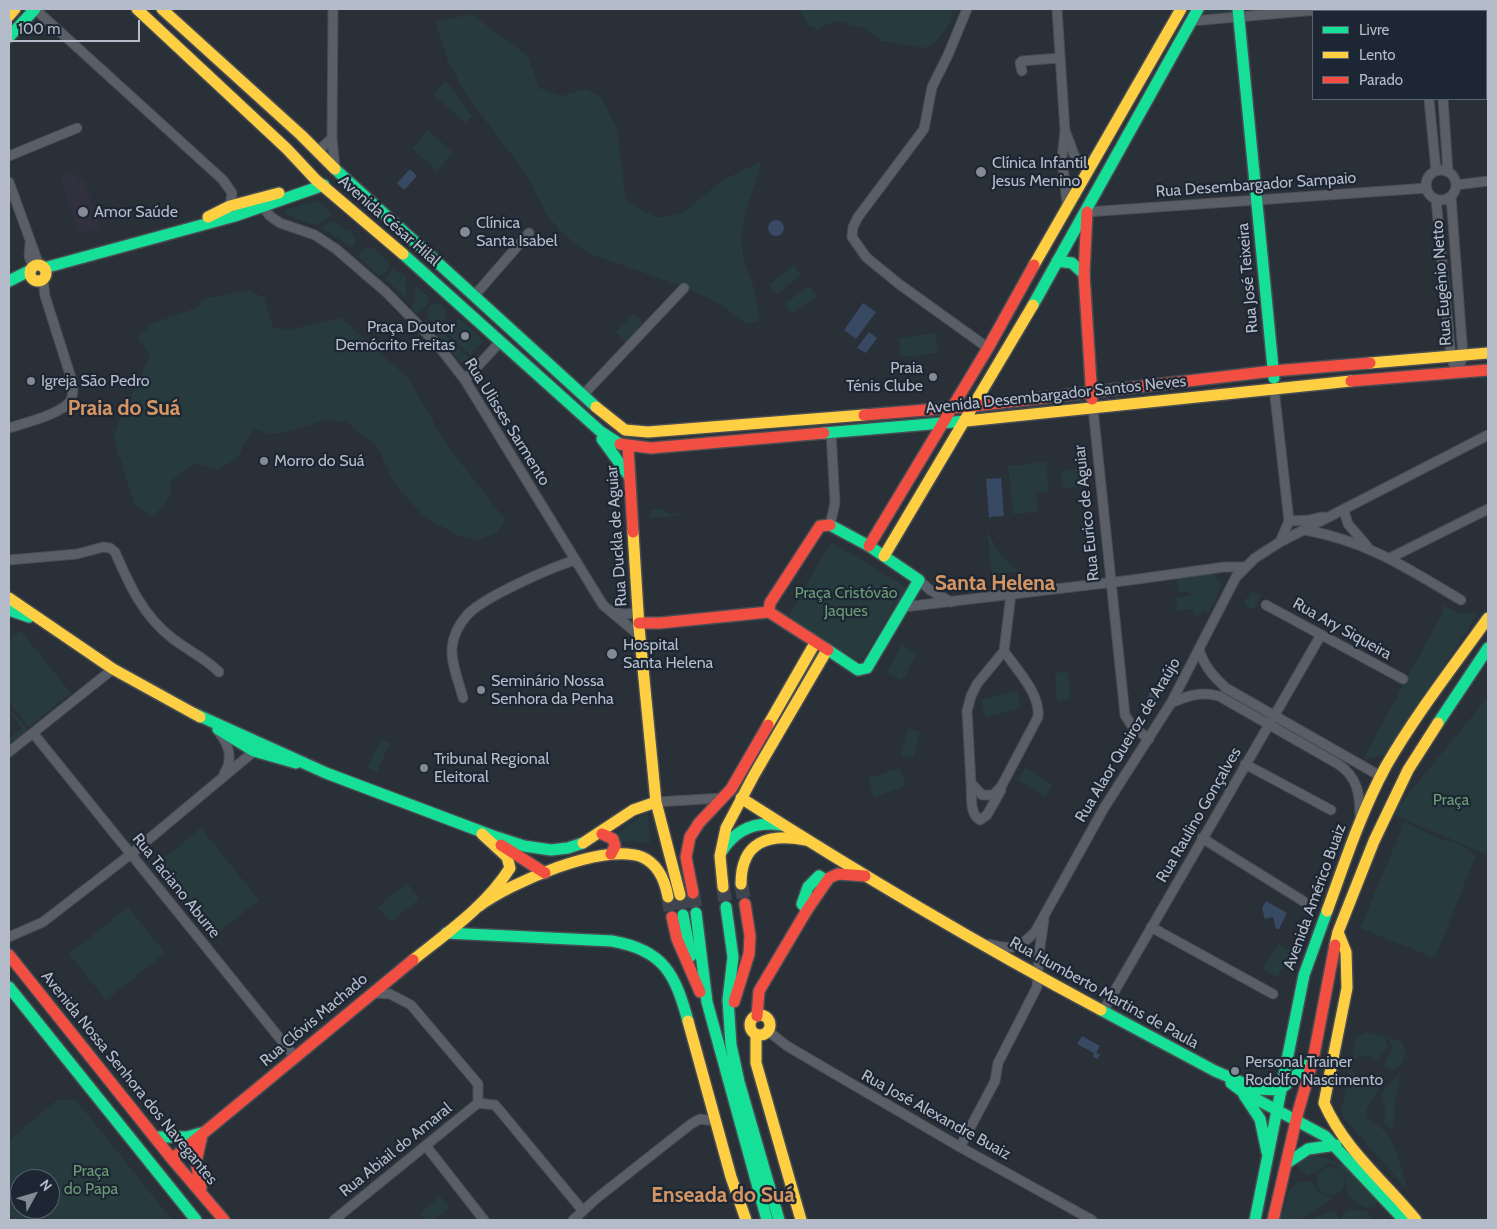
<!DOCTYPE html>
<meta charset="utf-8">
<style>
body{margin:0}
#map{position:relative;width:1497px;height:1229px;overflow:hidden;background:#2a3038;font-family:Cabin,sans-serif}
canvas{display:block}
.frame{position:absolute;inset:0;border:10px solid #b4bcc9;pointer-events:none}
.legend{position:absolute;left:1312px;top:10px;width:175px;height:90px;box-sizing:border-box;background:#1d2633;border:1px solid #59626f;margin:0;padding:6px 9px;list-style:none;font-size:15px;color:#b4bcc9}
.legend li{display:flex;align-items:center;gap:10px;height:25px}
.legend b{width:25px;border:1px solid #59626f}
.north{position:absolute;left:10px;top:1169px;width:50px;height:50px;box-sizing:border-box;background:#1d2633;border:1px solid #59626f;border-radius:50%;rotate:51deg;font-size:14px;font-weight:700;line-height:20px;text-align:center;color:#b4bcc9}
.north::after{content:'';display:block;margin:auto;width:18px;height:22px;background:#848b96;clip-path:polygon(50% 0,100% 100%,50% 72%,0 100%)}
.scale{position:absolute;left:10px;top:20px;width:130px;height:22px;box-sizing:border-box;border:2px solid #b4bcc9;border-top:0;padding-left:6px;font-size:15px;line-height:18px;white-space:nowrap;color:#b4bcc9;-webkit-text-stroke:4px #1d2633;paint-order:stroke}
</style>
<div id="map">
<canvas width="1497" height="1229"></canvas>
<div class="frame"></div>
<ul class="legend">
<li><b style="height:6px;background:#16e098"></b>Livre</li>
<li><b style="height:6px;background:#ffcf43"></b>Lento</li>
<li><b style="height:6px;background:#f24e42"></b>Parado</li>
</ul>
<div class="north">N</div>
<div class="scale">100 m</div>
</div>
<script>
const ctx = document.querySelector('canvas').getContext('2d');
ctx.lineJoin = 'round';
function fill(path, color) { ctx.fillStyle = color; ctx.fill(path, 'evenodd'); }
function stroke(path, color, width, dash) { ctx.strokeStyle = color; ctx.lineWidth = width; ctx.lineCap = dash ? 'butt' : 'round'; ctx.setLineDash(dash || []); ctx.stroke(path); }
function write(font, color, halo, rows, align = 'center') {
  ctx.font = font + ' Cabin,sans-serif'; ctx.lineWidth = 4.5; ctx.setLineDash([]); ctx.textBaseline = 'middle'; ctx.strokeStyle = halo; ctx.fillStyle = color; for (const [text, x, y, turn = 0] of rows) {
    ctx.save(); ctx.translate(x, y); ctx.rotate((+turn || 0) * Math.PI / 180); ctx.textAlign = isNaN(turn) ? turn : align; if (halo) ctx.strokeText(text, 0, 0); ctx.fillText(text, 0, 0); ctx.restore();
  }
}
const medical = new Path2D(`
 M75,172L78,181L84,179L100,228L79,234L60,177Z`);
const green = new Path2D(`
 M799,9H951C955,25 938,39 927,48L881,41L864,28L835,21L817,29L808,25Z
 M1200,9H1237V15L1195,19Z
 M471,14L528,56L539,88L562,96L585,89L601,97L617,129L626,201L657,218L682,213L723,180L762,161L746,210L741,236L744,262L754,288L760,320L747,324L720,304L685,287L587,253L559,230L546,213L526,174L470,100L448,62L436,22Z
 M446,81L472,116L465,123L433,94Z
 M428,130L453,153L437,171L412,148Z
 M315,201L324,204L331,215L317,226L285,214L286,210Z
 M333,221L343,229L352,231L356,241L352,248L321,227Z
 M365,248H374L390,263L386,273L379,276L358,256Z
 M793,265L801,275L777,294L769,285Z
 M392,269L406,276L407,299L385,279Z
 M809,286L817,296L791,314L784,304Z
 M418,288L429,298L428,304L416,315L411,309L415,301L414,290Z
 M250,290L264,298L273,327L288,330L341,318L408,378L447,445L506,521L496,533L477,540L457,535L424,517L394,483L377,446L346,422L327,420L286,432L270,434L253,429L236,460L217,469L196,463L171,481L170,497L154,516L135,506L113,436L150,356L137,338L153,323L197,308L202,299Z
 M427 313a10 10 0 1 1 20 0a10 10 0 1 1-20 0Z
 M634,314L644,324L626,342L616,332Z
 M459,318L484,341L470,355L446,332Z
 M429,325H435L473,362L467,369Z
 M935,333L938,353L901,357L899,338Z
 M1046,462L1049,491L1036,492L1038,512L1013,514L1008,466Z
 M1085,468L1086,486L1063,488L1061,471Z
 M659,508L670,514L698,513L650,518V511Z
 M987,531L999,552L1018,572L992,574Z
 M831,542L906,587L861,662L787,618Z
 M1212,572L1222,584L1209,613L1204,611L1199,616L1194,615L1193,609L1177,611L1176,598L1192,595L1189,592H1178L1177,577Z
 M1252,592L1261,595L1253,610L1247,607L1244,601Z
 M1443,605L1461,614L1475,612L1478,614L1385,755L1363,759L1443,612Z
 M20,630L71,693L29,727L9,702V639Z
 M902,645L917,654L902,681L887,672Z
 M1068,672L1071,699L1057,701L1055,673Z
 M1017,691L1021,708L986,717L981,700Z
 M1488,697V855L1392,814Z
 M13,712L28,730L9,745V739L22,728L10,713Z
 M908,729L920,732L913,758L901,755Z
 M381,739L390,743L377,772L367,768Z
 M900,768L906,786L874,797L868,778Z
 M1025,768L1052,785L1045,797L1018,780Z
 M645,812H648L650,843L630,841L613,844L611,839Z
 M1404,822L1443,840L1453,841L1476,855L1435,958L1360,928L1402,828L1399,826Z
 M201,828L259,900L213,937L155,865Z
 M407,883L419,899L391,922L378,907Z
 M128,907L165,953L106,1000L69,954Z
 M1278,944L1292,951L1277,978L1263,968Z
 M1366,1032L1384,1036L1388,1048L1376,1060L1369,1056L1358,1057L1353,1063L1352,1070L1358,1079C1368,1082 1372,1080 1378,1072L1380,1088C1375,1099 1362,1108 1368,1120C1399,1133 1398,1163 1408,1191L1342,1116V1107L1356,1037Z
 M1388,1037L1401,1041L1406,1053L1401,1066L1393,1071L1388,1070L1384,1066L1392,1047Z
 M1401,1071L1395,1102L1393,1131L1384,1123L1385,1110L1381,1094Z
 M57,1100H76L172,1220H9V1140ZM20,1179H50V1209H20Z
 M1311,1154L1354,1168L1377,1200L1376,1206C1365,1212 1357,1203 1348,1196C1346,1180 1348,1171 1331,1163L1308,1176L1297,1167L1298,1159Z
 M1317 1181a14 14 0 1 1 28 0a14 14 0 1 1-28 0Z
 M1298,1182H1312L1318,1191L1331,1198L1329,1202L1300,1220H1281L1288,1192Z
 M440,1196L449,1207L434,1220H425L420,1214Z
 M1349,1209L1366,1211L1371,1216L1370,1220H1342L1343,1214Z
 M1331,1212L1337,1214L1339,1220H1307Z`);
const water = new Path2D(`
 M410,169L417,176L404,190L397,183Z
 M768 228a8 8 0 1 1 16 0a8 8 0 1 1-16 0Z
 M863,303L876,312L856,339L844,330Z
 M869,332L877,338L866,353L857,348Z
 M1001,478L1004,516L989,517L986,479Z
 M1153,688L1161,692L1151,709L1144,704Z
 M1266,901L1287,913L1279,929H1276L1273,917L1265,919L1262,908Z
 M1082,1036L1100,1046L1096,1053L1100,1055L1097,1059L1093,1057L1094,1053L1077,1044Z`);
const primaryTunnel = new Path2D(`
 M741,884L745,904
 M723,887L726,907
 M693,893L696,913
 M680,895L683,915
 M668,897L672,917`);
const street = new Path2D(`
 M35,9L223,180L232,193L230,206
 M333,9L332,138L335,169
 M967,9L948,55L932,87L924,129L858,217L853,227L852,237L866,257L899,284L988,348
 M1057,9L1065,131L1062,158L1067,203
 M1417,9L1419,11
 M1437,11L1439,9
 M1192,21L1328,9
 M1022,71L1020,63L1022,61L1059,58
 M1429,99L1436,171
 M1443,99L1448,172
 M1066,133L1075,157L1088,168
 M317,152L332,138
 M9,156L77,128
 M1426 185a15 15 0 1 1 30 0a15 15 0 1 1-30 0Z
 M9,182L39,265
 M1456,185L1488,181
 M1451,197L1463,356L1457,372
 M1436,199L1451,357L1457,372
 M263,207L270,216L280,223L315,235L336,249L386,292L437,344L465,380L603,605L640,636
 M1087,212L1427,188
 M30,244L29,256L33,267
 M474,296L529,233
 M465,380L500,342
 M1274,388L1289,521L1280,542
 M583,395L684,288
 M1093,408L1125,715L1132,726L1149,739
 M9,428C24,423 63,414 71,400C73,395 73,389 73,384L45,296L43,279
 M1344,511L1348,524L1367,546
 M1289,521L1309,520L1323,517
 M830,525L835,503L831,432
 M1305,530C1367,541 1407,568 1461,600
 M1390,558L1488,509
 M9,560L77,554L103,547L110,548L115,552C129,584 143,616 172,638C187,650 205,658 219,672
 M919,580L930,590L951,602
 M1266,605L1403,679
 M904,607L1131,580L1224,567H1246
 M612,611L623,614L638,613
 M1199,649C1204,666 1213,676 1226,688L1382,777
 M1004,651C1016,669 1041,694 1038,717L1001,787L993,795H982L971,783L967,711L971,696L977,684L1004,651L1011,594
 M463,698C459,682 451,664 452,648C453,635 459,624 468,614C486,596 550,568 575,560
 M1171,703C1188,696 1200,691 1219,696L1338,764C1358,777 1360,795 1360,818
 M217,730C229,744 234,758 224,774
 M33,733L295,1057
 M9,752L113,669
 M1245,764L1331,810
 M971,783C972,795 969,814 980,820L987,815L1001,790
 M656,802L723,798
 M1202,838L1303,901
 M1151,927L1273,994
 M9,937L43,922L131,854L258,748
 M989,944C1013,950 1017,950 1035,932L1104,808L1171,703L1236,577L1255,558L1280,542L1488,435
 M373,993L390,994L411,1005L478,1084V1103
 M1103,1011L1321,635
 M768,1031L787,1046L960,1147L1092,1220
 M478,1103L495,1105L501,1112L583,1211
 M426,1146L484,1220
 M960,1147L995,1081L998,1063L1037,987L1039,953L1044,920
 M334,1220L478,1103
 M573,1220L597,1198L691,1124L700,1119L714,1121L716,1124`);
const fast = new Path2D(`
 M1238,9L1274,378
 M9,37L35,9
 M335,169L596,407
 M403,254L600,431L620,444
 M1057,261L1072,263L1084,274
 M44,268L235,216L324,185
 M9,281L31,270
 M1033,305L1198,9
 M824,433L966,421
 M602,439L629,476
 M9,610L29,617
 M828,650L858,670L867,668L919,580L869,546L830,525
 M193,713L326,773L493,836L524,846L551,850L568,848L583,843
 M1438,723L1488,648
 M218,729L254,751L296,763
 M722,851C736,829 756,821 781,825
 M726,907L733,957L728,1000L731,1045L739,1082L779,1220
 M807,910L802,904L808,887L819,876L827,881
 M696,913L707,1002L767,1220
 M683,915L691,956
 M446,933L612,941C664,950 675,974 688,1021
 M9,987L196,1220
 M1101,1010L1215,1071L1257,1089L1280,1090
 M1231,1083L1243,1092L1325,1136L1404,1220
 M1280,1090L1313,1060
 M1244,1095L1260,1119L1267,1152
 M155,1137H187L201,1133
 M1287,1163L1308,1149L1336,1145
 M1255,1220L1304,975L1327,911`);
const slow = new Path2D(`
 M137,9L287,149L316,180L403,254
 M162,9L301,135L335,169
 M9,16L15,9
 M208,217L230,206L279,193
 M1034,265L1181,9
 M30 273a8 8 0 1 1 16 0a8 8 0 1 1-16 0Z
 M1370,363L1488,353
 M596,407L625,430L648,432L864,415
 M966,421L1351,381
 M884,556L1033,305
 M9,598L113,669L200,717
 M768,725L815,643
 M741,798C858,873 978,944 1101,1010
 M656,802L680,895
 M583,843L633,810L656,802L639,627L633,532
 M741,884C741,841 769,833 806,840
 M723,887L720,856L726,828L754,775L827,650
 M478,907C509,883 604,842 642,857C658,864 665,881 668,897
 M1327,911C1345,862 1361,812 1386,766C1416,714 1453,667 1488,618
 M1338,932L1346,952L1347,988L1324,1103C1345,1150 1384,1181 1416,1220
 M1335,945L1338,932L1374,841L1408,770L1438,723
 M413,960C448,932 486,906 510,868L507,857L482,834
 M750 1025a10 10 0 1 1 20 0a10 10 0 1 1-20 0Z
 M688,1021L731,1177L746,1220
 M756,1035V1063L801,1220`);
const jam = new Path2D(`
 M1087,212L1084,274L1092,399
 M1351,381L1488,370
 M974,406L1273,371L1370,363
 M864,415L974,406
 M620,444L651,448L824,433
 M628,447L633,532
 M869,546L988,348L1034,265
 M639,623H660L769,612
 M828,650L769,612L770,603L820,526L830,525
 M602,834L613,839L615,846L611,854
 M501,845L545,873
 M693,893L686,857L690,837L699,823L731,789L768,725
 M672,917L677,939L700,992
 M9,955L172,1159L224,1220
 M734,1002L749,954L750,936L745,904
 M757,1016L759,991L807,910L829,878L838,874L865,876
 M172,1159L413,960
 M201,1188L196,1162L202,1135
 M1273,1220L1298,1112L1313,1060L1335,945`);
const markers = [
 [981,172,6,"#848b96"],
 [83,212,6,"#848b96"],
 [465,232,6,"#848b96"],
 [465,336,5,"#848b96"],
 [933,377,5,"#848b96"],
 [31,381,5,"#848b96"],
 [264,461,5,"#848b96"],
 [612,654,6,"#848b96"],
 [481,690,5,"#848b96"],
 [424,768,5,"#848b96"],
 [1235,1071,5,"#848b96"]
];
const poiNames = [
 ["Clínica Infantil",992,163],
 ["Jesus Menino",992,181],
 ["Amor Saúde",94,212],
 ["Clínica",476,223],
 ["Santa Isabel",476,241],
 ["Praça Doutor",455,327,"right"],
 ["Demócrito Freitas",455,345,"right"],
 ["Praia",923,368,"right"],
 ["Ténis Clube",923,386,"right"],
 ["Igreja São Pedro",41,381],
 ["Morro do Suá",274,461],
 ["Hospital",623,645],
 ["Santa Helena",623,663],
 ["Seminário Nossa",491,681],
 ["Senhora da Penha",491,699],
 ["Tribunal Regional",434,759],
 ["Eleitoral",434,777],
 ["Personal Trainer",1245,1062],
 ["Rodolfo Nascimento",1245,1080]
];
const streetNames = [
 ["Rua Desembargador Sampaio",1256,185,-4],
 ["Avenida César Hilal",389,221,41],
 ["Rua José Teixeira",1248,278,-95],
 ["Rua Eugênio Netto",1442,283,-94],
 ["Avenida Desembargador Santos Neves",1056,395,-6],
 ["Rua Ulisses Sarmento",507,422,58],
 ["Rua Eurico de Aguiar",1087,513,-96],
 ["Rua Duckla de Aguiar",617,536,-94],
 ["Rua Ary Siqueira",1342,629,29],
 ["Rua Alaor Queiroz de Araújo",1128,740,-59],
 ["Rua Raulino Gonçalves",1199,815,-60],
 ["Rua Taciano Aburre",176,886,51],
 ["Avenida Américo Buaiz",1315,897,-70],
 ["Rua Humberto Martins de Paula",1104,993,29],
 ["Rua Clóvis Machado",314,1020,-40],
 ["Avenida Nossa Senhora dos Navegantes",129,1078,51],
 ["Rua José Alexandre Buaiz",936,1115,29],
 ["Rua Abiail do Amaral",396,1150,-39]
];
const parkNames = [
 ["Praça Cristóvão",846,593],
 ["Jaques",846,611],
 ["Praça",1451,800],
 ["Praça",91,1171],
 ["do Papa",91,1189]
];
const districtNames = [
 ["Praia do Suá",124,409],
 ["Santa Helena",995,584],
 ["Enseada do Suá",723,1196]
];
fill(medical, '#31303e');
fill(green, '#273a3e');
fill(water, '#384963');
stroke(primaryTunnel, '#3f454e', 14, [14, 7]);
stroke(street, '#484c53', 11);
stroke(fast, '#484c53', 14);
stroke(slow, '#484c53', 14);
stroke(jam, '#484c53', 14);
stroke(street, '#5a5e66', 9);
stroke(fast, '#16e098', 11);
stroke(slow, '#ffcf43', 11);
stroke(jam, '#f24e42', 11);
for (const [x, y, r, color] of markers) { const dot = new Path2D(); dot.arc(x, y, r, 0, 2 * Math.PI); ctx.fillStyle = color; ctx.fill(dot); stroke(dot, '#1d2633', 2); }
write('16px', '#b4bcc9', '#1d2633', poiNames, 'left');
write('16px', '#b4bcc9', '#1d2633', streetNames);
write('16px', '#6b9a76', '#1d2633', parkNames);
write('bold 21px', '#d59563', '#1d2633', districtNames);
</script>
